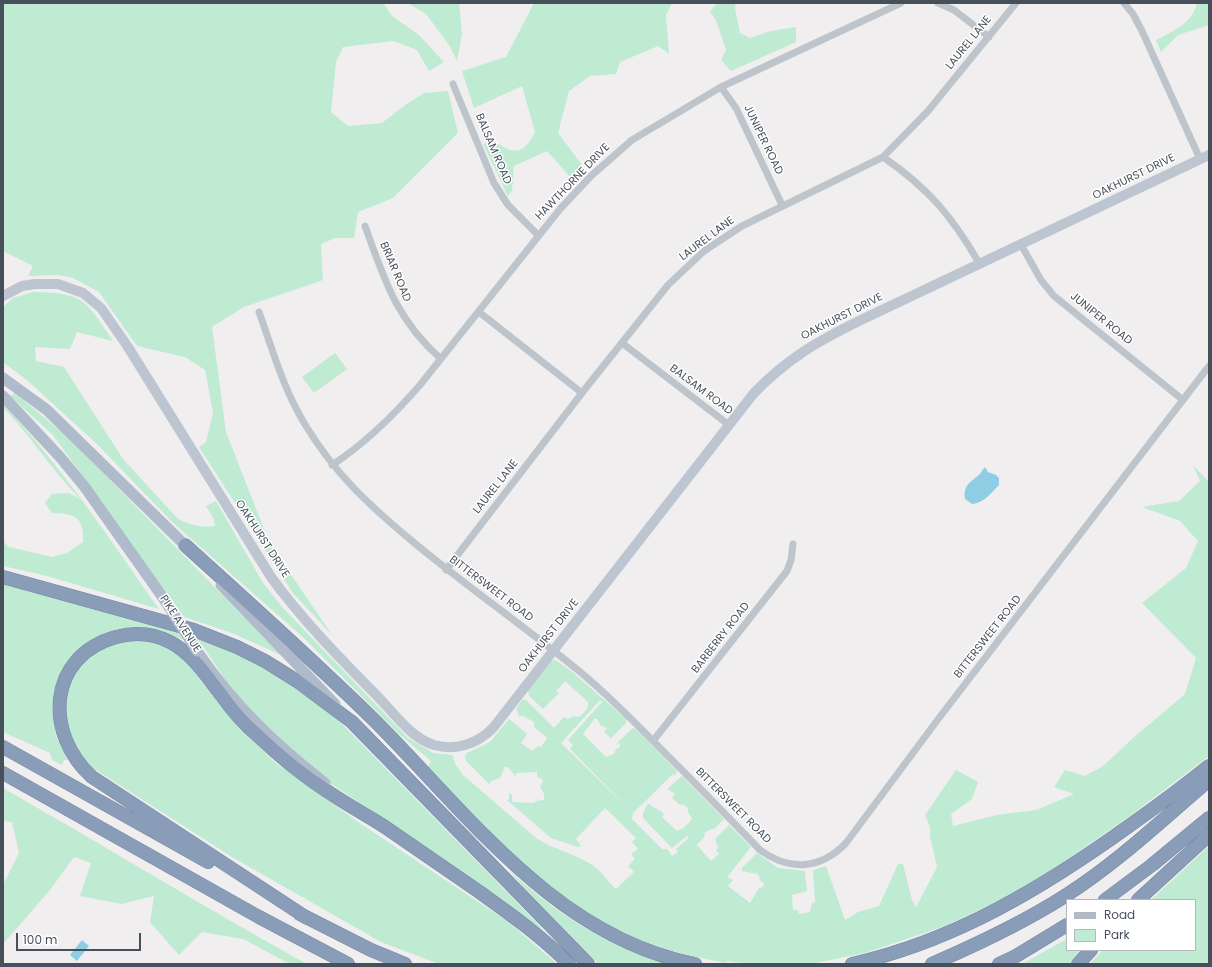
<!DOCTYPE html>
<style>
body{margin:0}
#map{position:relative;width:1212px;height:967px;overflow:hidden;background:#f0eeee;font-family:Poppins,sans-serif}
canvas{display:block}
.frame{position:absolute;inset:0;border:4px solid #47505a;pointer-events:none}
.legend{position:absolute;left:1066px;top:899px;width:130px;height:52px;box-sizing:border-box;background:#fff;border:1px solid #b5b9bd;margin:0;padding:5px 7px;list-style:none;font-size:12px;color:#47505a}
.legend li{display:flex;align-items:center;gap:8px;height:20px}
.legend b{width:20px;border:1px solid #b5b9bd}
.scale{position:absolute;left:16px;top:933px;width:125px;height:18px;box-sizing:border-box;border:2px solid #47505a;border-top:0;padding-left:5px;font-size:12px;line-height:14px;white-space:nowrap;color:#47505a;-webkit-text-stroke:3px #fff;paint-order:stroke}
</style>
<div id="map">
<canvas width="1212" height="967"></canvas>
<div class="frame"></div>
<ul class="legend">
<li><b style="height:5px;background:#afbbcb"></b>Road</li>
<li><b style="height:11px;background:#bfebd3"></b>Park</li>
</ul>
<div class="scale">100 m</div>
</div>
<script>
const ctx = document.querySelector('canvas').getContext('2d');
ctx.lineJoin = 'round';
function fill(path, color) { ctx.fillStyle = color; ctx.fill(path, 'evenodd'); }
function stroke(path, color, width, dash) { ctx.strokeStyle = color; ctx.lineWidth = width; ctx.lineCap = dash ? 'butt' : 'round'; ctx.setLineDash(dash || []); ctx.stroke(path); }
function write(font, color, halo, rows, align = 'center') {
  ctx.font = font + ' Poppins,sans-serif'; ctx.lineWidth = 3; ctx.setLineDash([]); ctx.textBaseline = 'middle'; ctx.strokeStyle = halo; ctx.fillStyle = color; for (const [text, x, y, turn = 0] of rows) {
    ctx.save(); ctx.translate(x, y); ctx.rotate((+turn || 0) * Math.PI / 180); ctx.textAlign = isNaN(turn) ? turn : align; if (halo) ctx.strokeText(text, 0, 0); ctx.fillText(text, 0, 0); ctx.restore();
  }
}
const green = new Path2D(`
 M3,3H383L392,16L419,35L444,62L429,71L417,50L394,41L343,47L336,62L331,112L348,126L382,123L404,106L424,93L448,91L458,133L393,198L358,212L354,238H335L321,244L323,280L244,307L212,327L226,432L269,542L332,635L292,592L199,447L206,442L213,413L205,370L185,357L137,346L99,292L73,278L58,275L28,276L33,266L3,251Z
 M408,3H459L462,34L457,61L449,45L426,14Z
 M534,3H672L666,15L669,54L658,46L620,62L616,74L590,76L569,91L558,133L582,165L571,178L547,151L514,166L512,191L508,196L483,144L494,141C514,155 524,155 535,132L522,86L474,108L462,71L506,57Z
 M717,3H736L735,8L740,33L750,38L771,31L796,27V42L731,71L721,60L726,50L716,20L710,12Z
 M1197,3H1209V25L1178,35L1161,52L1156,40C1173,31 1193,23 1197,3Z
 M33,292C84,293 86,300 113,341L77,332L70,349L35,347L36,361L64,367L123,459L178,519C191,525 200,528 215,526L213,517L206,506L216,501L263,583L283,608L408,738L433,753L452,755L456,765L462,774L536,838C553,849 572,853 589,863C600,869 607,881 616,889L634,872L628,866L635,859L631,854L638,849L632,842L636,838L605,808L576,839L581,846L578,847L551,838L507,800L509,799V793L512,795V802L534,803L536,801L544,800V794L540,787L543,781L542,779L537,777V772L516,773V777L508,767H505L500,778L491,781L489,784L466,761L465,756L467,753L490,742L509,719L527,734L521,743L532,751L538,746L541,747L547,738L534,727V722L523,716H519L516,709L522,700H526L554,728L564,717L568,719L574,716L579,717C584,712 589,709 588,702L565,681L556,691L559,693L543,709L529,696L528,691L551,661L555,660L570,670L626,719V723L611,738L604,732L607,728L600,725L598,720L595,718L583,734L606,757L614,754L616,749L619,748L620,744L617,743L633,728L636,729L677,771L675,776L673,774L633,813L570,749L573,745L568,740L602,702L600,700L561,743L633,813L632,819L662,849H667L672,856L678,852L676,849L689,838L687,836L672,848L643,818V813L648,803C653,808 659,809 664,814L662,817L677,831L685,827L692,819L688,812V808L683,804L680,805L672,798L675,794L667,789L682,776L724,819L714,829H711L704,833L705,836L697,845L711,861L719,854L716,851L718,848L715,839L729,825L751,847L727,877L733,880L728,886L750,903L759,888L763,887L764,883L759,880L760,877L757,874L742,871V868L757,853L778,868L805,871L807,891L792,895L793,910H798L799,914L810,912L812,903L815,902L813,870L826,866L845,920L858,912L879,906L898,864H903L912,900L916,907L937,867L930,836V827L925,815L956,770L978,782L972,799L951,814L953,826L997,815L1036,810L1074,794L1054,787L1065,770L1084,776L1102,767L1132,739L1185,694L1196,658L1142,603L1186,568L1198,541L1180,521L1142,507L1179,501L1200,481L1193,465L1209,482V756L1131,815L1052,870L1007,897L942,927L865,953L815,963L752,964L726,961V963C696,957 666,951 638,939C552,903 492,833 428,767L431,761L399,734L305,639L171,521L97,444L28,381L3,362V307L13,298Z
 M335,353L347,369L314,393L302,377Z
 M15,393L70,439L281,655L232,633L184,617L53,435L10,396Z
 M3,404C62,467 109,538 159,609L47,576L3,566V541L9,547L52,557L67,553L83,542C84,518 76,513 52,513L45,503L52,494L69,493L81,500C52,471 31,436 3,407Z
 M3,583L205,640L262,665L309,696L340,722L543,929L537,927L502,899L330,783L294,755L271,734L230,687L203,646L149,629L139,628L118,629L98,636L78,649L66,663L62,671L54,693L52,709L56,736L68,760H64L62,765L52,760L50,753L3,732Z
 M135,640L149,641L171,650L186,661L210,693L239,726L272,760L361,824L507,921L557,964H439L381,942L232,857L93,768L83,758L68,733L65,695L73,676L80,666L103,647L120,641Z
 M3,788C105,846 205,908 307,964H290L243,939L202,932L179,955L150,922L154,896L122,904L80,896L91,863L74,857L50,890L3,944V885L19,853L12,822L3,821Z
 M1209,846V964H1090L1103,950H1195V900H1151Z
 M509,870C554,912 610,949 670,964H598L524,888Z
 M1067,939V950H1081L1068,964H1022Z`);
const water = new Path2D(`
 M985,467L988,472L996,475L999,478V485C991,493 984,503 972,504L965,499C963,486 970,482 979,475C981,473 983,469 985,467Z
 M82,940L89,946L77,961L70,955Z`);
const street = new Path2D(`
 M938,3L954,10L989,37
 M1124,3L1133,14L1142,31L1200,159
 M453,84L494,183L508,205L538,235
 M721,87L736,108L782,205
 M883,157C928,188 952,216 979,263
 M365,226C385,281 396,319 441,359
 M1020,243L1041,280L1054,296L1183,400
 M259,312C273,351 284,391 306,426C335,474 370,506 412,541C466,586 524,626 579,671C612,698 641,729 671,759C701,789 731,820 760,850C790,872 821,869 846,843L939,718L1209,366
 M479,312L582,393
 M622,343L729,425
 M332,465C366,443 394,415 420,385L560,209L591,176L632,140L721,87L901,3
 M446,570L585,389L668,285L704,251L742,226L883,157L928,111L1016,3
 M653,741L787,571L791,560L793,544`);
const secondary = new Path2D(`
 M3,296L22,286L35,284H58L83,293L101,308L128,347L271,577C303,621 341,659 379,698C395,714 411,738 434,745C456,751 477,744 493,728L754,393C788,358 818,341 861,320L1209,155`);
const primary = new Path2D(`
 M3,378L47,410L191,551
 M3,396L60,457L84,486L164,599
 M221,585L335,704
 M197,651C234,705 274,743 325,783`);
const highway = new Path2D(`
 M185,545C249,603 313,660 375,721C469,815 556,937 695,964
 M3,577L194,630L237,647L265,661L297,681L352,722L588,964
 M3,747L208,862
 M3,773L259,917L348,964
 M1105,900L1152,865L1209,818
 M1138,900L1209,835
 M300,914L371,950L405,964
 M307,918L92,777C44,734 47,656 116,637C134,632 153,633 170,642C192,653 207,677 222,696C232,710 244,724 257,735C279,756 302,775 327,791C346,804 366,815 385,827C416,848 447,870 478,891C510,914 541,936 569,964
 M852,964C955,941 1044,887 1129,826C1156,807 1183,787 1209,766
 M932,964C978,944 1023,923 1065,896C1117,863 1162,820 1209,780
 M999,964L1016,956L1067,925
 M1078,964L1091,950`);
const primaryBridge = new Path2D(`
 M164,599L197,651`);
const streetNames = [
 ["LAUREL LANE",969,43,-51],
 ["JUNIPER ROAD",763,140,64],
 ["BALSAM ROAD",493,149,67],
 ["OAKHURST DRIVE",1134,177,-26],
 ["HAWTHORNE DRIVE",573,182,-46],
 ["LAUREL LANE",707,239,-37],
 ["BRIAR ROAD",395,272,67],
 ["OAKHURST DRIVE",842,317,-27],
 ["JUNIPER ROAD",1101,319,39],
 ["BALSAM ROAD",701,390,37],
 ["LAUREL LANE",496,487,-52],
 ["OAKHURST DRIVE",262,539,57],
 ["BITTERSWEET ROAD",491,589,37],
 ["PIKE AVENUE",180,624,57],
 ["OAKHURST DRIVE",549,636,-52],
 ["BITTERSWEET ROAD",988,637,-52],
 ["BARBERRY ROAD",721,638,-52],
 ["BITTERSWEET ROAD",733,806,45]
];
fill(green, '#bfebd3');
fill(water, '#8fcde5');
stroke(highway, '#7488a5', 14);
stroke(street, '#bdc4cc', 7);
stroke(secondary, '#bdc5d0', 10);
stroke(primary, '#afbbcb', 11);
stroke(highway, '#899db9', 13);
stroke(primaryBridge, '#afbbcb', 11);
write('11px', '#47505a', '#fff', streetNames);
</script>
